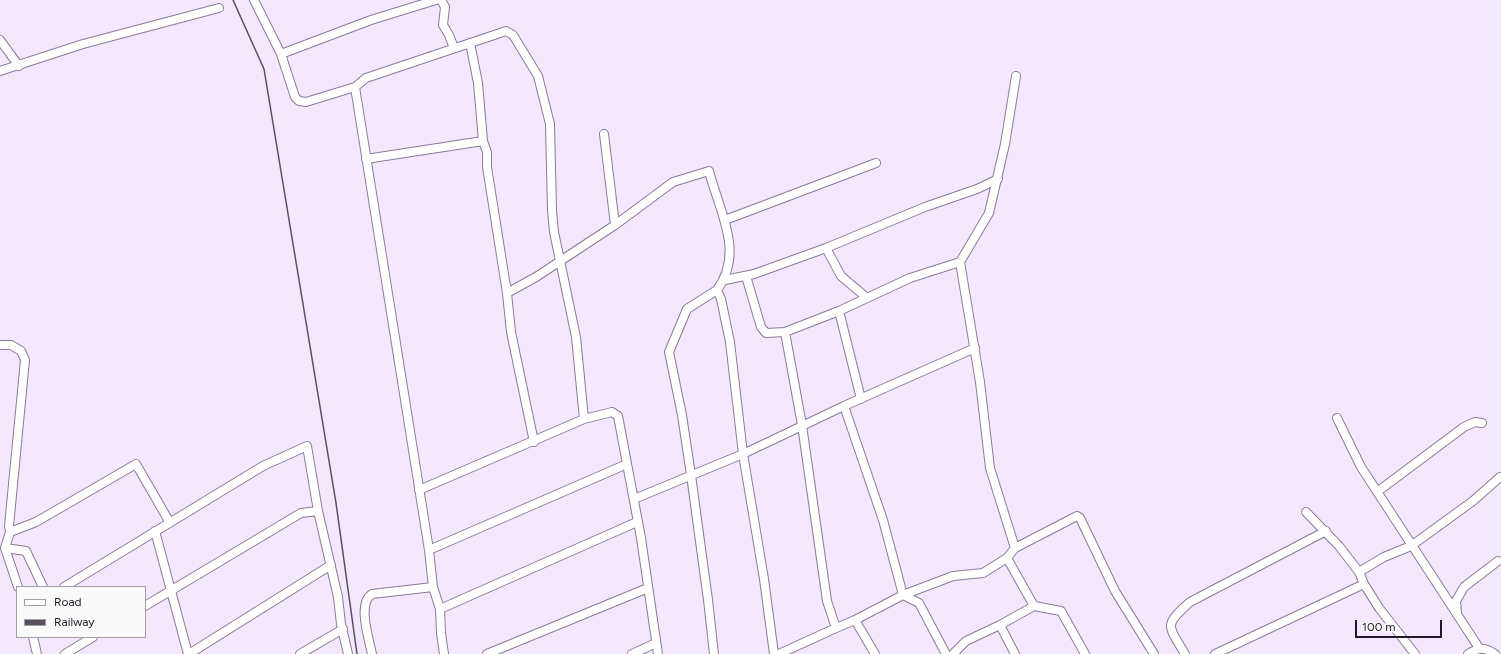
<!DOCTYPE html>
<style>
body{margin:0}
#map{position:relative;width:1501px;height:654px;overflow:hidden;background:#f3e8fd;font-family:Figtree,sans-serif}
canvas{display:block}
.legend{position:absolute;left:16px;top:586px;width:130px;height:52px;box-sizing:border-box;background:#fafafa;border:1px solid #a3a0a5;margin:0;padding:5px 7px;list-style:none;font-size:12px;color:#201926}
.legend li{display:flex;align-items:center;gap:8px;height:20px}
.legend b{width:20px;border:1px solid #a3a0a5}
.scale{position:absolute;left:1355px;top:620px;width:87px;height:18px;box-sizing:border-box;border:2px solid #201926;border-top:0;padding-left:5px;font-size:12px;line-height:14px;white-space:nowrap;color:#201926;-webkit-text-stroke:3px #fafafa;paint-order:stroke}
</style>
<div id="map">
<canvas width="1501" height="654"></canvas>
<ul class="legend">
<li><b style="height:5px;background:#fff"></b>Road</li>
<li><b style="height:5px;background:#574f5e"></b>Railway</li>
</ul>
<div class="scale">100 m</div>
</div>
<script>
const ctx = document.querySelector('canvas').getContext('2d');
ctx.lineJoin = 'round';
function stroke(path, color, width, dash) { ctx.strokeStyle = color; ctx.lineWidth = width; ctx.lineCap = dash ? 'butt' : 'round'; ctx.setLineDash(dash || []); ctx.stroke(path); }
const minor = new Path2D(`
 M254,0L281,54L295,97L299,101L306,102L355,87L366,78L506,31L513,35L538,76L550,124L552,210L554,232L576,337L584,419
 M441,0L445,7L443,25L449,35L454,48
 M0,40L19,66
 M470,43L478,83L483,141L487,152V167L507,293L511,332L534,442
 M281,54L371,20L436,0
 M0,71L83,44L219,8
 M355,87L429,550L433,587L440,609L441,633L444,654
 M604,134L615,225
 M366,159L483,141
 M725,220L876,163
 M826,248L841,276L867,298
 M746,276L761,327L766,333L785,332L839,311L910,278L960,262
 M725,280L754,274L826,248L925,207L977,189L998,179
 M507,293L536,277L615,225L673,182L709,171C719,211 745,252 717,290L721,299L730,342L743,454L764,579L774,654
 M839,311L861,399
 M785,332L802,425L827,601L836,628L855,620L875,654
 M0,345H11L21,351L25,360L9,526L10,532L5,548L18,587
 M844,406L883,520L903,595L919,603L946,654
 M1337,418L1361,467L1479,648
 M419,490L584,419L612,412L618,416L641,538L658,654
 M1377,492L1464,427L1475,422L1482,423
 M634,499L743,454L844,406L975,348
 M1306,512L1339,546L1359,572L1364,584L1379,608L1415,654
 M155,531L188,654
 M10,532L36,522L136,464L170,523
 M5,548L26,551L43,587
 M1015,548L990,468L980,382L960,262L989,213L1005,144L1016,76
 M429,550L627,464
 M1359,572L1384,557L1411,546L1473,501L1500,477
 M64,587L263,466L307,446L318,511L338,597L341,624L348,654
 M145,606L301,513L318,511
 M1034,606L1061,611L1085,654
 M440,609L637,522
 M1457,613L1456,601L1464,587L1498,561
 M855,620L903,595L953,576L983,573L1007,558
 M33,637L37,654
 M65,654L93,637
 M189,654L331,565
 M300,654L343,629
 M372,654C369,639 357,603 372,594L433,587
 M487,654L648,588
 M632,654L656,643
 M714,654L708,600L691,475L682,415L669,352L687,309L717,290
 M779,654L836,628
 M953,654L966,641L1000,625
 M1015,654L1000,625L1034,606L1007,558L1015,548L1077,516L1080,518L1115,591L1154,654
 M1185,654C1168,625 1163,626 1190,602L1326,531
 M1215,654L1364,584
 M1468,654C1480,647 1484,647 1495,654`);
const rail = new Path2D(`
 M233,0L264,69L336,503L357,654`);
stroke(minor, '#8a7a99', 10);
stroke(minor, '#fff', 8);
stroke(rail, '#574f5e', 1.5);
</script>
